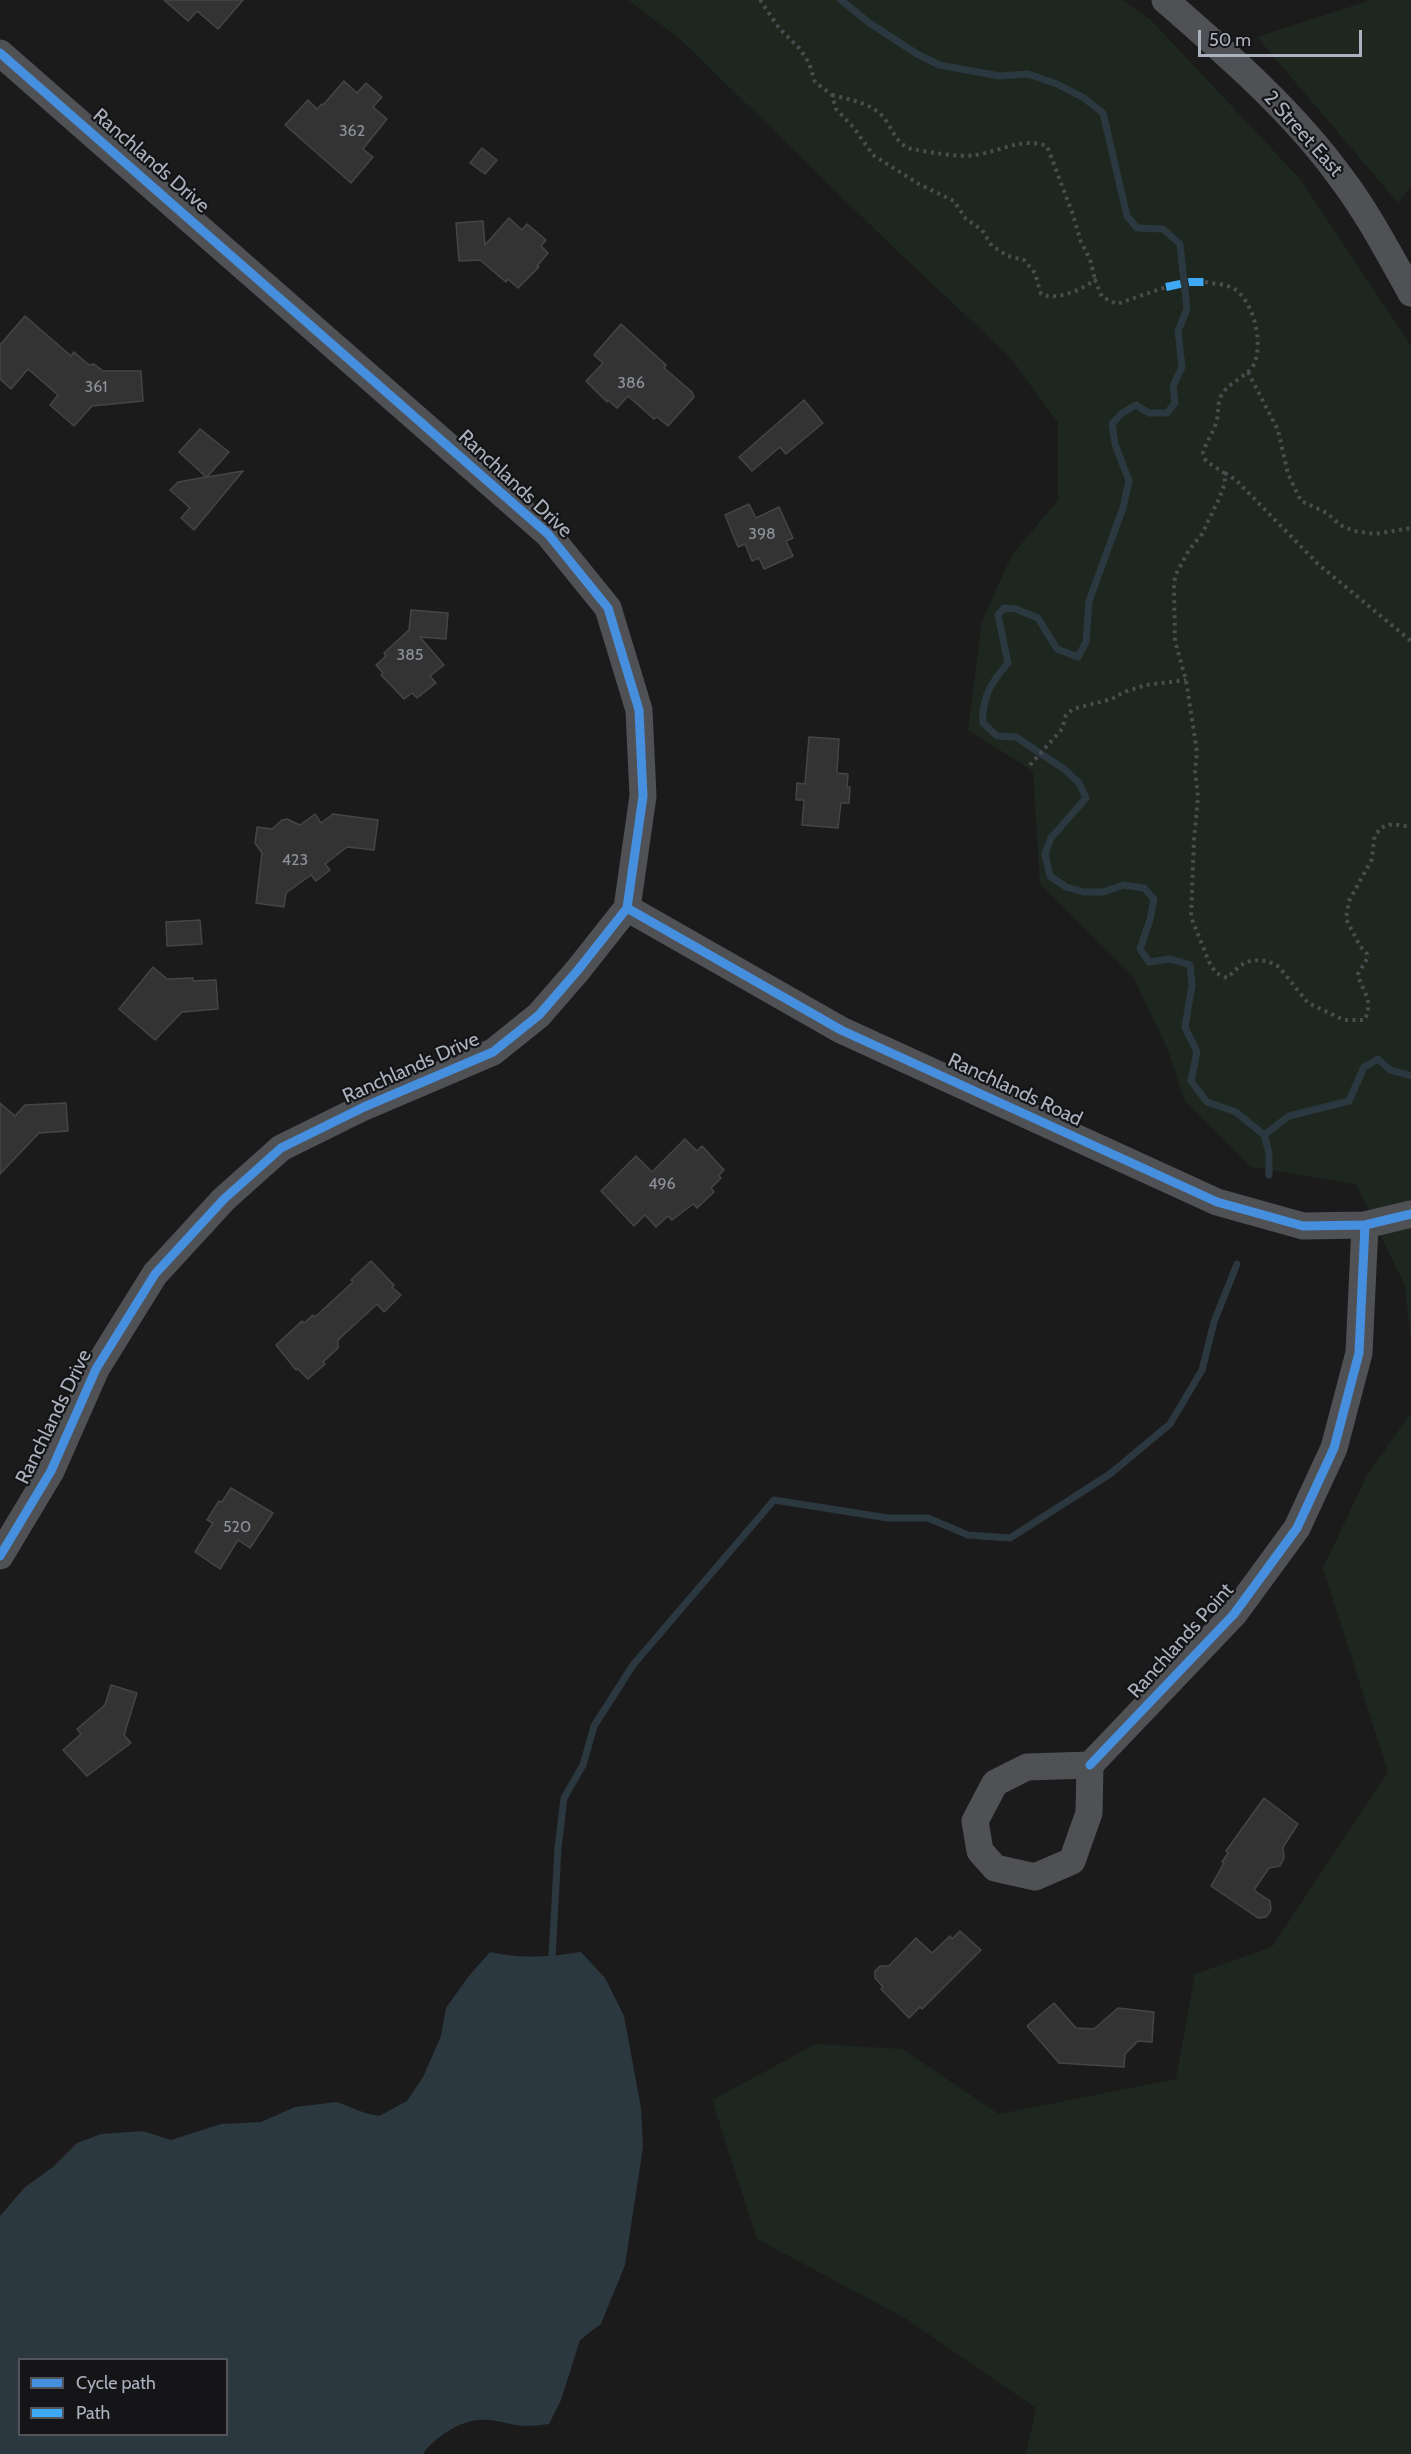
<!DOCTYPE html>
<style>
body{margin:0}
#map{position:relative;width:1411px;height:2454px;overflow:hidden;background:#1b1b1c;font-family:Cabin,sans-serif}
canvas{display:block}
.legend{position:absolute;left:18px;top:2358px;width:210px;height:78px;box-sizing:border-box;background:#151518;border:2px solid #51545a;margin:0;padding:8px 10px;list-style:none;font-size:18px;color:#acb2bd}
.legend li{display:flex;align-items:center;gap:12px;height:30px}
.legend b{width:30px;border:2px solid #51545a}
.scale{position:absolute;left:1198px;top:30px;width:164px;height:27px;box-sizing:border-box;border:3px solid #acb2bd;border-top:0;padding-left:8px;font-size:18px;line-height:21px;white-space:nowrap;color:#acb2bd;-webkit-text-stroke:4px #151518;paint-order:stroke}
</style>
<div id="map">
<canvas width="1411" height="2454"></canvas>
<ul class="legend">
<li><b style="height:8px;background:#468fdf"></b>Cycle path</li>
<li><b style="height:8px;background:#3fa9f5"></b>Path</li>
</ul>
<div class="scale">50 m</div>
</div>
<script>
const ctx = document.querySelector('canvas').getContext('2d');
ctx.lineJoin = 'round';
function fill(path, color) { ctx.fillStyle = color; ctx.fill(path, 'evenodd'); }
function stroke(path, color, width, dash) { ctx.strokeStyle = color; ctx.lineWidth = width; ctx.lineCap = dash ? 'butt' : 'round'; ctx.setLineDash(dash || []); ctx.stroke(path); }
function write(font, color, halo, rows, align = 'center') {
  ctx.font = font + ' Cabin,sans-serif'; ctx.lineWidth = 4.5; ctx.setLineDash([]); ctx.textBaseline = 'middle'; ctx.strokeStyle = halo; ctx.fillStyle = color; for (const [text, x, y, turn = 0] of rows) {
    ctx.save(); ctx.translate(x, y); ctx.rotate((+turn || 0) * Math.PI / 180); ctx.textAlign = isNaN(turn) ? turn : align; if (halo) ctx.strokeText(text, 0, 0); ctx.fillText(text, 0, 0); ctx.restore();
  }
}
const green = new Path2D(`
 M628,0H1122L1151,20L1300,179L1411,346V1344L1405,1286L1356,1184L1251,1167L1184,1100L1168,1050L1133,976L1040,884L1033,771L968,730L982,621L1012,555L1058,500V423L1010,357L894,248L680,39Z
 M1371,0H1411V186L1398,203L1257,37Z
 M1411,1413V2454H1026L1036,2408L905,2318L757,2239L712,2100L816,2044L902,2049L999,2114L1176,2079L1195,1974L1272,1947L1388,1772L1323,1568L1367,1475Z`);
const water = new Path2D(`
 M490,1952C521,1959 550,1957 581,1952L605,1978L624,2016L641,2108L643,2147L625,2265L601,2324L580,2340L561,2400L549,2424C541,2425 533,2426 525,2426C509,2425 494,2418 478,2420C459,2421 433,2439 423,2454H0V2216L25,2187L53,2167L77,2143L101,2134L143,2131L171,2140L221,2124L261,2122L295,2107L337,2102L365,2113L379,2116L407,2101L423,2077L441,2036L446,2008L468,1977ZM20,2360H226V2434H20Z`);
const stream = new Path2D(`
 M841,0L868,22L917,54L939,65L999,76L1028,74L1057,84L1084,98L1103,113L1127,216L1137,228L1163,229L1180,244L1187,309L1178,331L1182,367L1173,386L1175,403L1167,413H1149L1136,405L1122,413L1112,424L1115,444L1129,481L1123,508L1089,601L1086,642L1078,657L1057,649L1038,618L1016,609L1004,608L998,615L1008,663C992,681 981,699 983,723L997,736L1016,737L1064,769L1079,783L1086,798L1051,838L1045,854L1050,876L1066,887L1083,892H1103L1124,885L1144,888L1154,899L1150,920L1140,949L1149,962L1170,959L1190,965L1192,985L1185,1027L1197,1052L1191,1081L1207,1102L1236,1112L1264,1135
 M1264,1135L1289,1116L1349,1101L1364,1067L1378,1059L1390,1070L1411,1076
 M1264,1135L1269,1153V1175
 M552,1957L558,1848L564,1798L583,1765L594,1726L633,1665L774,1500L888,1518H928L968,1535L1010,1538L1110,1474L1170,1424L1202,1370L1214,1322L1237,1264`);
const building = new Path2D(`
 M164,0H243L218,29L197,11L188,21Z
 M344,81L357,93L366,83L382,97L373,107L387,119L363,149L373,157L351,183L285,125L308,100L317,109L322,104L323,105Z
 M482,148L497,160L485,174L470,163Z
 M509,218L522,230L527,224L546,240L541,246L548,253L537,266L539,267L518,288L508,279L506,282L480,260L459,261L456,223L483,221L485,245Z
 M25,316L71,356L74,352L89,365L94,364L103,371H141L143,401L92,406L74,426L50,405L58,395L28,369L11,389L0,379V345Z
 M621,324L666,365L664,368L692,392L694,397L668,426L657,417L654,419L628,396L617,408L608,400L607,402L586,381L603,363L594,355Z
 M804,400L823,423L786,454L780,447L752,471L739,457Z
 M200,429L229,452L207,477L243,471L194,530L181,518L190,508L170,490L178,482L206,477L179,452Z
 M749,504L756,518L779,507L793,538L786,541L793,556L764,569L759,558L752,561L745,544L738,547L725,515Z
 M411,610L448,613L446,639L420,637L444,665L430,676L436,683L417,698L412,693L404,699L381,675L383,673L376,665L386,656L384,653L409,630Z
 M809,737L839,739L837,773L848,774L847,787H850L849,803H841L838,828L802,825L804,800H796L797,783L805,784Z
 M315,814L321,823L333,814L378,820L374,850L347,847L325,864L330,870L316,881L311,875L286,893L284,907L256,903L262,853L255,843L257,827L272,829L282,820L287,819L300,825Z
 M200,920L202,944L167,946L166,922Z
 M153,967L167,979L193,978V981L216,980L218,1009L182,1012L155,1040L119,1009Z
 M0,1103L15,1116L25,1105L66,1103L68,1131L39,1133L0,1174Z
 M685,1139L697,1151L702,1146L724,1170L719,1175L721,1178L711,1188L714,1192L697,1208L693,1204L672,1220L668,1216L656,1227L645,1215L634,1226L601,1191L636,1156L652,1172Z
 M371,1261L394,1285L392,1287L401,1295L384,1312L377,1304L338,1340V1348L323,1362L325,1364L308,1379L298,1369L296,1370L276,1345L302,1321L304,1323L313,1315L315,1317L353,1282L351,1280Z
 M231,1488L273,1513L250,1548L238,1540L220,1569L195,1552L213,1523L207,1520L219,1501L222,1502Z
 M111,1685L137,1693L124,1735L131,1743L87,1776L63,1750L81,1734L77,1729L105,1705Z
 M1264,1798L1298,1824L1283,1847L1284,1858L1280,1866L1269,1868L1254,1890L1270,1901L1271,1910L1266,1917L1258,1918L1211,1886L1224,1863L1222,1862L1228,1853L1226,1851Z
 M960,1931L981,1950L922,2009L920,2007L909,2018L881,1989L883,1987L875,1978V1971L880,1966H889L916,1938L932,1953L950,1936L952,1939Z
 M1054,2003L1076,2028L1094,2029L1118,2008L1154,2012L1152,2042L1138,2041L1125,2054L1124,2067L1059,2063L1027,2026Z`);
const path = new Path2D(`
 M760,0L779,28L800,49L809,63L815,82L832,95L836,109L854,128L873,155L919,184L954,201L966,219L982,230L992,246L1008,256L1024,260L1035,273L1041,294C1058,301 1080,290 1095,280L1102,297L1117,304L1166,287
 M832,95C847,99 867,102 879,113C892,123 894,145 912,149C931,152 957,158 976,155C1001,151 1022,137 1047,146L1072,212L1081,242L1090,259L1095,280
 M1205,282C1214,284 1225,284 1233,288C1253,300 1264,342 1254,364C1248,377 1230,380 1221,396C1217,405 1219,411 1217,419C1215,431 1206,441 1203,453L1206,461L1224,473L1225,483L1219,499L1202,534L1189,550L1175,576L1174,588L1175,641L1186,680L1197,752L1195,771L1198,797L1194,840L1191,917L1210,964L1216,973L1227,978L1241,965L1252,960L1268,961L1279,967L1308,1003L1344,1020H1365C1374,997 1362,993 1358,974L1367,959V954L1360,946L1346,919L1349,901L1372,859L1374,839L1380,828L1392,824L1411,827
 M1248,372L1278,430L1288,474L1301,501L1327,513L1340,525L1354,531L1375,534L1411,528
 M1225,473L1237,481L1318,564L1411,641
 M1030,765L1062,729L1066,715L1073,709L1112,699L1124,692L1146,685L1186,680`);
const minor = new Path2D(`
 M1165,0C1228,55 1293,111 1342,179C1369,215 1389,254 1411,293
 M0,53L548,534L608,608L639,710L643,796L627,908L578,970L539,1015L493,1052L364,1107L281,1148L224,1199L155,1274L96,1369L51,1471L0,1556
 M627,908L841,1030L1217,1202L1303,1226L1365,1225L1411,1214
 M1090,1765L1234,1614L1297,1528L1334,1448L1359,1353L1365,1225
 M1090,1765L1089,1813L1072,1861L1035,1877L995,1868L980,1851L975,1821L995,1783L1027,1767Z`);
const quiet = new Path2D(`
 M1166,287L1190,282H1205`);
const cycleway = new Path2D(`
 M0,53L548,534L608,608L639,710L643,796L627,908L578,970L539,1015L493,1052L364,1107L281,1148L224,1199L155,1274L96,1369L51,1471L0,1556
 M627,908L841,1030L1217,1202L1303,1226L1365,1225L1411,1214
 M1090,1765L1234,1614L1297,1528L1334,1448L1359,1353L1365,1225`);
const numberNames = [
 ["362",352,131],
 ["386",631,383],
 ["361",96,387],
 ["398",762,534],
 ["385",410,655],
 ["423",295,860],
 ["496",662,1184],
 ["520",237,1527]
];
const streetNames = [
 ["2 Street East",1303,134,48],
 ["Ranchlands Drive",151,161,41],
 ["Ranchlands Drive",515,484,43],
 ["Ranchlands Drive",411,1068,-24],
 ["Ranchlands Road",1015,1090,25],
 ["Ranchlands Drive",54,1417,-64],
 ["Ranchlands Point",1181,1641,-48]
];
fill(green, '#1e271f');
fill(water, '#2c383f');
stroke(stream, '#2c383f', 7);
fill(building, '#333334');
stroke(building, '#444548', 1.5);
stroke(path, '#4b4c4f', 4, [3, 4.5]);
stroke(minor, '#4f5155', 27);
stroke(quiet, '#3fa9f5', 8, [15, 8]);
stroke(cycleway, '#468fdf', 9);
write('16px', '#8e929b', null, numberNames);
write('20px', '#acb2bd', '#151518', streetNames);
</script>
